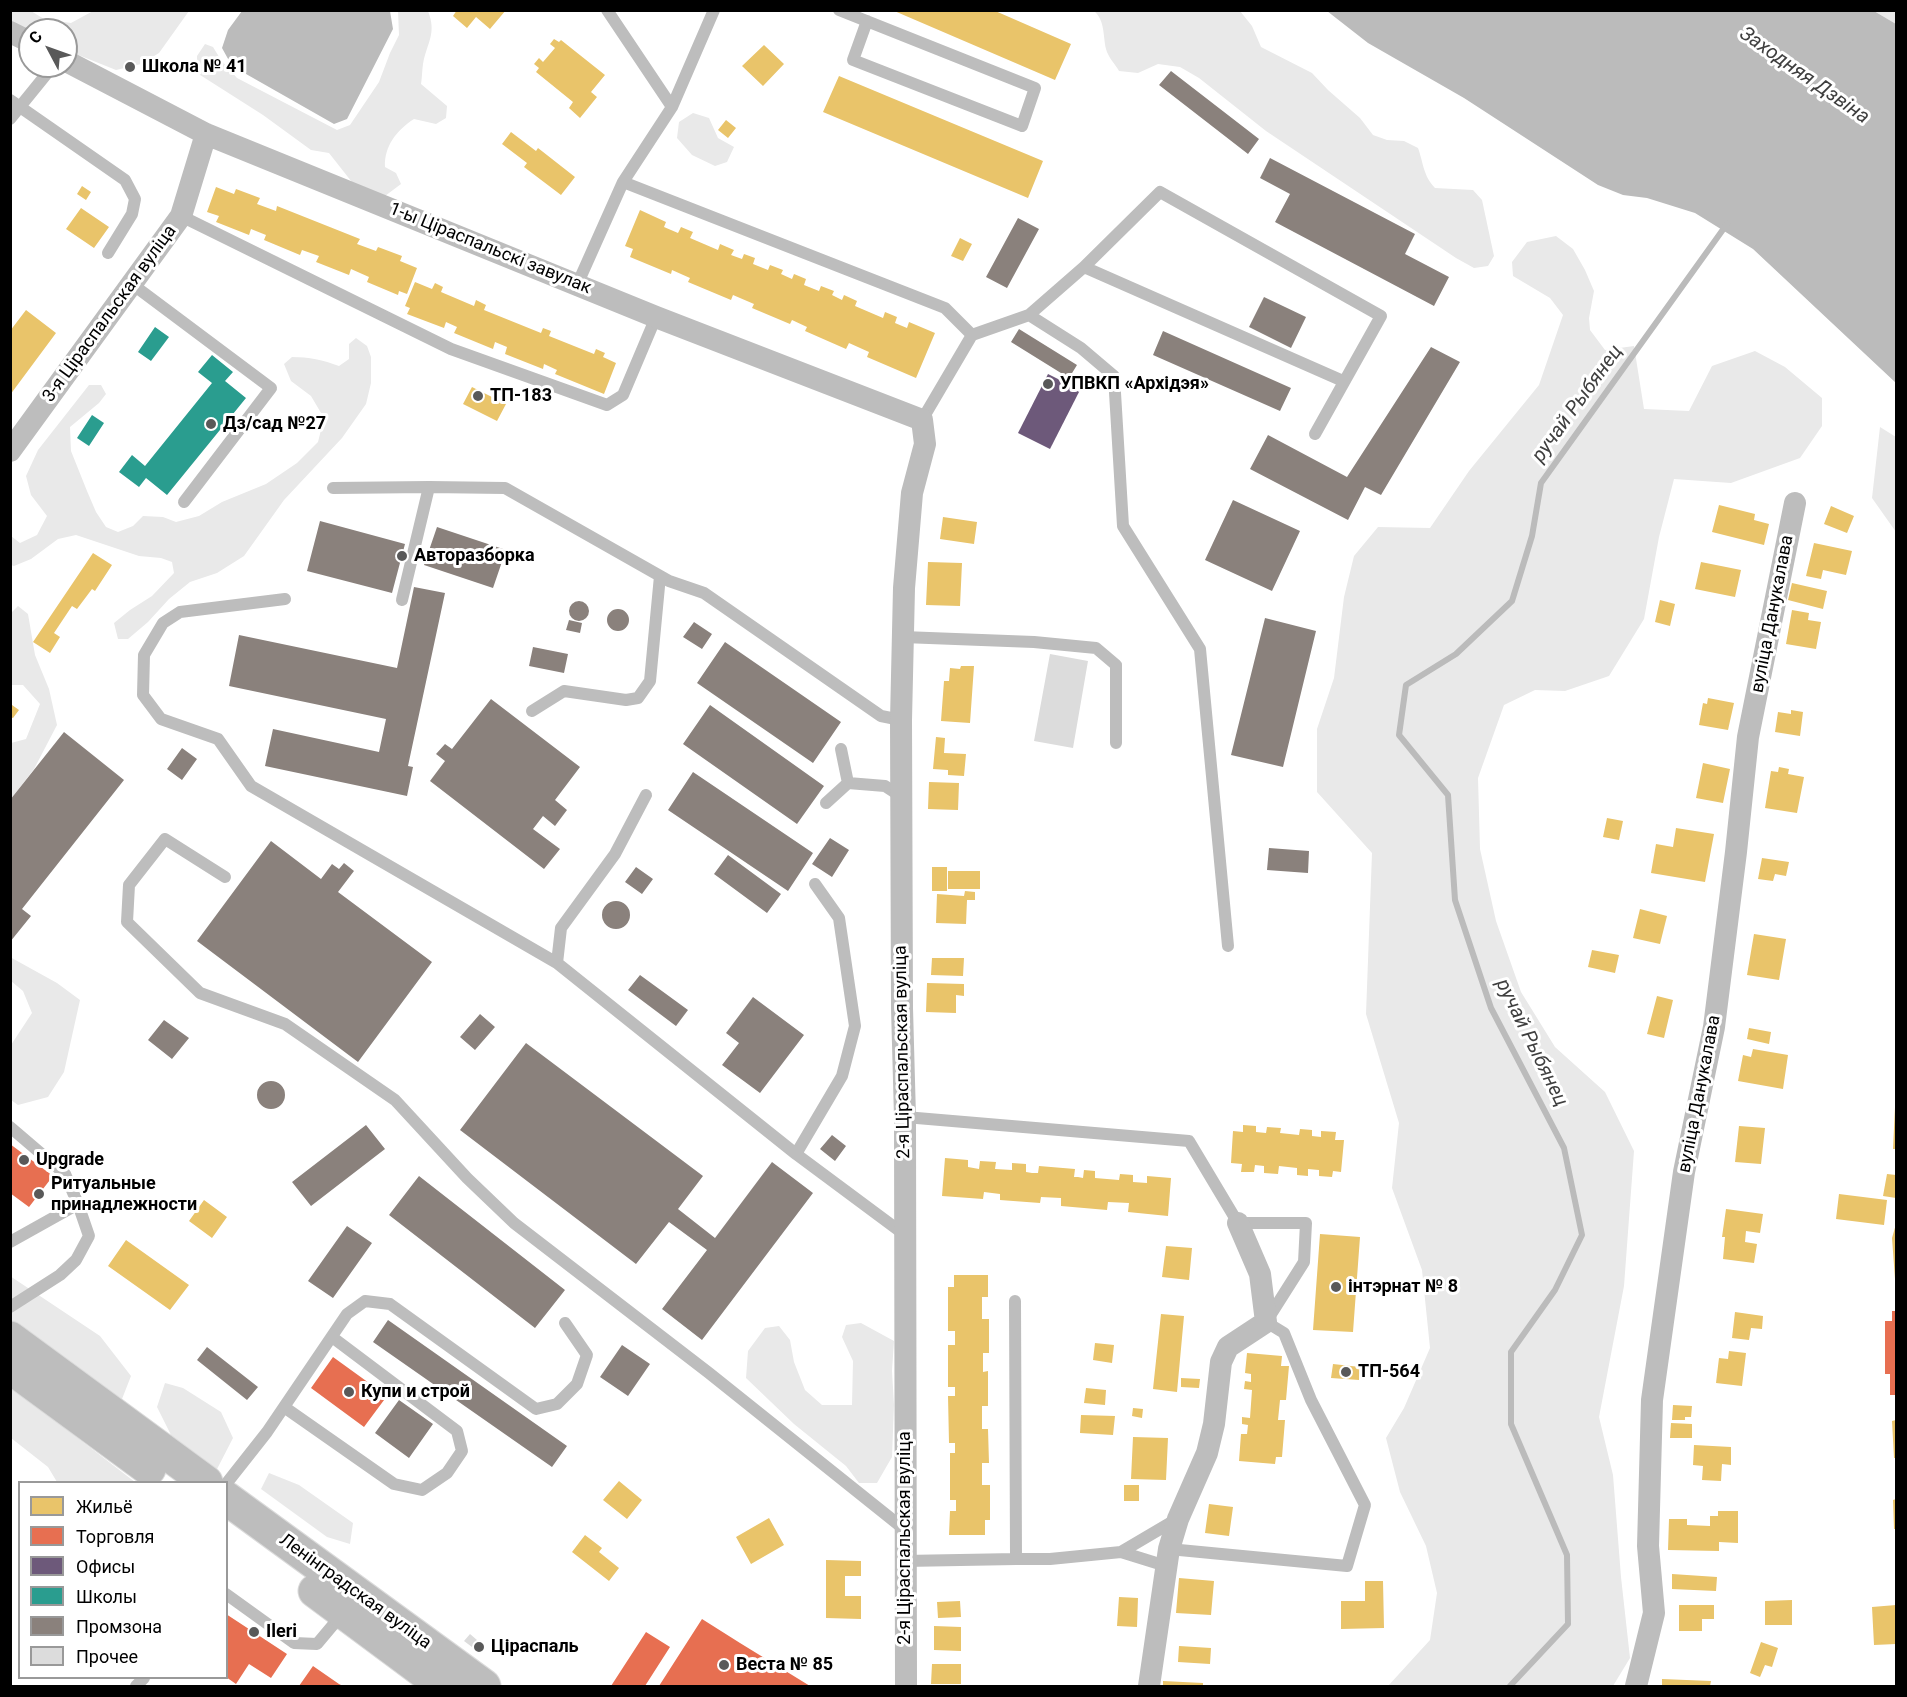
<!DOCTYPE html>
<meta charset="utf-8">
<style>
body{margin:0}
#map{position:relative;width:1907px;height:1697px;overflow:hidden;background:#fff;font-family:Roboto,sans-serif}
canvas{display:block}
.frame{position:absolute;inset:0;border:12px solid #000;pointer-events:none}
.legend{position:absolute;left:18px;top:1481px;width:210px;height:198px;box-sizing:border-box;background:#fff;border:2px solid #999;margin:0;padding:8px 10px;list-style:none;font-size:18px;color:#000}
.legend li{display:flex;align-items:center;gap:12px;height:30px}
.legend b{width:30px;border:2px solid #999}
.north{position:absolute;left:18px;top:18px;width:60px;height:60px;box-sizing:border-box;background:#fff;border:2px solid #999;border-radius:50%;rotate:311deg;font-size:16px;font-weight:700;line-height:24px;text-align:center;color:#000}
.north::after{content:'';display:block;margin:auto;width:21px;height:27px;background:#595959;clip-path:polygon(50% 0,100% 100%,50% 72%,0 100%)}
</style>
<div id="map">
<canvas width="1907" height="1697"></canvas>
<div class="frame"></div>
<ul class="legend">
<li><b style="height:16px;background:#e9c46a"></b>Жильё</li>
<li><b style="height:16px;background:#e76f51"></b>Торговля</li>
<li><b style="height:16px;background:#6d597a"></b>Офисы</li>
<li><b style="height:16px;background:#2a9d8f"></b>Школы</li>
<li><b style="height:16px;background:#8a817c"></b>Промзона</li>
<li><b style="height:16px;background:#dcdcdc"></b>Прочее</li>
</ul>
<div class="north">С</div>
</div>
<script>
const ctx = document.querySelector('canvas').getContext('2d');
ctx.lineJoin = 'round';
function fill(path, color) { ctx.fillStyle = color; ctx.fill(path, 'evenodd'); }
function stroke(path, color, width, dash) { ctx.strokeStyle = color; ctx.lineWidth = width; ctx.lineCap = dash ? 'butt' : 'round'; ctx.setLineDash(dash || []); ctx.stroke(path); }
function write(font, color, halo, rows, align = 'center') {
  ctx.font = font + ' Roboto,sans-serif'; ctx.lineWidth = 6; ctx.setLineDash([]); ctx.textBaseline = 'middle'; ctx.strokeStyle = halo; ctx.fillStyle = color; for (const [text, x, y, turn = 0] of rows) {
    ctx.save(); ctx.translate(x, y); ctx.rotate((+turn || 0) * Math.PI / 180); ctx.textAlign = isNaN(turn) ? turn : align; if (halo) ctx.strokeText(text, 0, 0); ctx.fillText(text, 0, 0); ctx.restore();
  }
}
const green = new Path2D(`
 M10,11H31L44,19L71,23L93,11H189L159,53L141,64L116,70L66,50V30L30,31L11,21Z
 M398,11H428C437,34 427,42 423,64C422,71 422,78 421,84L447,106L446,118L436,124L414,119C397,130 384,146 385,167L396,173L401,184L381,199L355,186L329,153L311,150L263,115L197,73V56L205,44L213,47L221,60L237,78L337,130L350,125L379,82L390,53L399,35Z
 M1094,11H1240L1252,26L1261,47L1312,73L1328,90L1360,118L1373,135L1387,140L1404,141L1418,148C1424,165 1423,175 1435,188L1473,190L1482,200L1494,256L1488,266L1474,268L1456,258L1266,131L1199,78L1180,67L1158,64L1138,73L1119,71C1115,64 1108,57 1106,49C1103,36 1105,20 1094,11Z
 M1874,11H1896V24Z
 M693,113L709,118L718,138L734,147L727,162L715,166L692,155L677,138L679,122Z
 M1556,236L1573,249L1585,270L1594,291L1589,318L1590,330L1605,350L1634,346L1644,409L1689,411L1712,366L1755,351L1785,367L1822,398V426L1800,458L1731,483L1674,479L1659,537L1644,619L1609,676L1565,691L1535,690L1504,705L1478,778L1480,849L1496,921L1521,992L1555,1047L1605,1092L1634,1151L1624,1286L1599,1417L1613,1475L1621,1577L1630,1658L1613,1686H1388L1430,1640L1437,1593L1426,1546L1400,1492L1386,1438L1404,1408L1430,1348L1422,1270L1392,1188L1399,1123L1366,1014L1372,853L1317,792V729L1334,678L1344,597L1354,556L1378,527L1430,528L1469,471L1539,385L1563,315L1550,298L1513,276L1512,262L1527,242Z
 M356,338L367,346L371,357V383L366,404L342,438L284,500L244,556L217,573L190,582L169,599L148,622L128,639H118L114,623L130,610L152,596L174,573L172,562L161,558L139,556L76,535L58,539L31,559L14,566L11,565V536L20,543L37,535L47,516L31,495L26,476L38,450L89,385H101L106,394L99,403L70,427L71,451L87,491L96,512L106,527L118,532L133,526L143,516L163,517L176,522L199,516L222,502L266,484L297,463L318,442L324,418L311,396L291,381L284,364L292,357C309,357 323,360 339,366L349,359V344Z
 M1880,427L1896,437V532L1872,498Z
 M18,606L28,614L35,655L49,689L57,725L34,769L11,799V743L26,739L40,704L23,685H11V613Z
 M10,957L57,983L80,1000L64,1072L48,1097L18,1105L11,1100V1045L32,1013L23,991L11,981Z
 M10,1276L100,1336L131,1376L122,1399L81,1374L11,1322Z
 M861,1323L894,1341L892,1371L894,1405L892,1457L877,1483H859L846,1466L794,1424L746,1378L748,1351L765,1328L779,1326L790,1340L794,1362L805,1390L822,1405H852L853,1361L842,1337L846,1325Z
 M165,1383L183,1388L221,1412L233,1438L216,1471L176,1445L157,1407Z
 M10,1386L135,1482H57L48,1467L11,1438Z
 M269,1473L299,1485L353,1523L350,1544L327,1537L261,1489Z`);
const water = new Path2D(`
 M242,11H390L393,29L347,119L334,124L232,66L222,48L228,30Z
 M1874,11L1896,24V383L1753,249L1695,213L1647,198L1623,195L1598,185L1464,98L1368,43L1327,11Z`);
const homes = new Path2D(`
 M457,10H506L490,29L476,17L467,28L453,16Z
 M892,10H993L1071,44L1055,80Z
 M554,39L559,42L561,40L605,75L591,92L597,97L580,118L569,108L573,102L536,72L539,68L534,64L539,58L543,62L555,48L550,44Z
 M764,45L784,64L763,86L742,66Z
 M839,76L1043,161L1028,198L823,112Z
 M726,120L736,128L728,138L718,130Z
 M511,132L536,151L538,148L575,177L561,195L524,167L527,163L502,144Z
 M82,186L91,192L86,200L77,194Z
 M216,187L234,194L236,189L260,198L257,204L276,211L277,206L360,239L357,244L376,251L378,247L402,256L400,261L417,268L407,294L399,291L398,295L367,282L369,277L351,269L349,275L316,262L319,256L302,250L300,255L264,240L266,235L251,229L249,235L216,222L219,216L207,212Z
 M81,208L109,227L94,248L66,229Z
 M640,210L666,222L664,227L678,233L681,227L693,232L690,238L718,250L720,244L734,250L731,255L742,259L744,254L755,258L753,264L768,270L770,265L783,270L781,274L792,279L794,274L806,279L804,285L819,291L821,286L834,291L832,295L842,300L844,295L857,301L855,306L883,318L885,312L897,317L895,323L907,328L909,322L935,333L916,378L867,357L869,352L849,343L846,349L805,331L807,327L792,320L790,324L752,308L754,304L733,295L731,300L688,282L690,278L672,270L671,274L630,257L633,249L625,246Z
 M960,238L972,244L963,261L951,256Z
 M415,282L432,289L435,283L443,287L441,292L474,306L476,300L486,305L484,310L541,333L543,328L551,331L549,336L594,354L596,349L605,353L603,357L616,363L604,394L555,374L557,370L544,364L543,369L505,354L507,347L495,342L493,349L454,333L457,327L446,322L444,328L407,314L410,308L405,306Z
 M26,310L56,333L10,395V331Z
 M472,387L506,404L497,421L463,404Z
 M1719,505L1755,514L1754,520L1769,524L1764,545L1712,532Z
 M1831,506L1854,516L1847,533L1824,524Z
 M943,517L977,522L974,544L940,539Z
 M1814,543L1852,551L1846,575L1823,570L1821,579L1806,576Z
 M93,553L112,565L95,591L92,589L77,609L72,606L54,633L60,637L50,653L33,642Z
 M928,562L962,563L960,606L926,605Z
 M1701,562L1741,570L1735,597L1695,589Z
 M1792,583L1827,591L1823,609L1788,600Z
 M1660,600L1675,604L1670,626L1655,622Z
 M1792,610L1809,613L1808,620L1821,622L1816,649L1786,644Z
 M961,666H974L970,723L941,721L944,681H949L950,668L960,669Z
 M1708,698L1734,703L1728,730L1699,725L1703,703L1707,704Z
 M12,705L19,710L13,718L10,717Z
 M1791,710L1803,712L1800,736L1775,732L1778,712L1791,714Z
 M936,737L945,738L944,753L966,754L964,776L948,775V770L933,769Z
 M1703,763L1730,769L1723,803L1696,798Z
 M1779,767L1789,769L1788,774L1804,777L1797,813L1765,808L1771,771L1778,772Z
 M929,782L959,783L958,810L928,809Z
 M1607,818L1623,821L1619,840L1603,837Z
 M1676,828L1714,834L1705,882L1651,873L1656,844L1673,847Z
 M1762,858L1789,862L1786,876L1775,874L1773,881L1758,879Z
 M932,867H947V891H932Z
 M948,871H980V889H948Z
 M965,891L975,892V900H967L966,924L936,923L937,894L964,896Z
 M1640,909L1667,916L1660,944L1633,938Z
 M1754,934L1786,939L1779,980L1747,975Z
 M1592,950L1619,955L1615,973L1588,967Z
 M932,958H964L963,976L931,975Z
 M927,983L964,984V996L956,995V1013L926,1012Z
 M1657,996L1673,1000L1664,1038L1647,1034Z
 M1749,1028L1771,1032L1769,1044L1747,1039Z
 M1753,1049L1788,1055L1783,1089L1738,1081L1743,1055L1751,1057Z
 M1895,1107H1896V1149H1893Z
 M1243,1125L1256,1126V1132L1266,1133L1267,1127L1281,1128L1280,1133L1299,1135L1300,1129L1312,1130V1136L1321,1137V1131L1336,1132L1335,1140H1344L1341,1172L1333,1171L1332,1177L1319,1176V1170L1308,1169V1176L1297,1175V1168L1279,1166L1278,1174L1264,1173V1166L1255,1165L1254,1172H1241L1242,1164L1231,1163L1233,1131L1243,1132Z
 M1739,1126L1765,1128L1761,1164L1735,1162Z
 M945,1158L968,1160V1167L979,1169L980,1161L996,1162L995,1169L1012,1170V1163L1026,1164V1172L1032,1173H1038L1039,1166L1075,1169L1074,1177H1078L1083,1178L1084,1170L1095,1171V1178L1119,1180L1120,1174L1133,1175V1182L1147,1183V1176L1171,1178L1168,1216L1128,1212L1129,1203L1108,1202L1107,1210L1061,1206V1198L1041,1197L1040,1203L1000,1200V1194L984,1192L983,1199L942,1196Z
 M1887,1174L1896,1175V1198L1883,1196Z
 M1839,1194L1887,1200L1884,1225L1836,1219Z
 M204,1200L227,1217L212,1238L189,1221Z
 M1726,1209L1763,1214L1760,1233L1746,1231L1745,1242L1757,1244L1754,1263L1723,1259L1725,1237H1722Z
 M1896,1224V1279H1895L1892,1238Z
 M1320,1234L1360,1237L1353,1332L1313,1330Z
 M126,1240L189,1285L170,1310L108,1266Z
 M1166,1246L1192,1248L1189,1280L1162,1277Z
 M954,1275H988V1297H982V1319H989V1353H983V1372L988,1371V1406H982V1429H988L989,1463H982V1485H990V1520H985V1535H949L950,1511H956V1500H950V1453H955V1443H949L948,1396H955V1387H948V1345H955V1331H948V1287H954Z
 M1735,1312L1763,1316L1762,1329L1751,1328L1749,1340L1732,1338Z
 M1161,1314L1184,1316L1177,1392L1153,1389Z
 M1095,1343L1114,1345L1112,1363L1093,1360Z
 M1729,1351L1746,1353L1742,1386L1716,1383L1719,1358L1728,1359Z
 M1247,1353L1282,1356L1281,1366H1289L1286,1400H1280L1278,1420H1285L1282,1457H1276L1275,1464L1239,1461L1241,1434H1247L1248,1425L1242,1424V1417L1250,1418L1252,1390L1244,1389L1245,1381L1251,1382V1374L1245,1373Z
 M1333,1364L1360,1367L1359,1380L1331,1378Z
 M1181,1378L1200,1379L1199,1388L1181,1387Z
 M1086,1388L1106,1390L1105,1405L1084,1403Z
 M1673,1405L1692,1406L1691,1417H1685V1420H1672Z
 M1133,1408L1143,1409L1142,1418L1132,1416Z
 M1081,1415L1115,1416L1113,1435L1080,1433Z
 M1896,1420V1458H1894L1892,1421Z
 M1671,1423L1692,1424V1438H1670Z
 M1133,1437L1168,1438L1166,1480L1131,1479Z
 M1694,1445L1731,1447V1465L1722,1464L1721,1481L1702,1480L1703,1466L1693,1465Z
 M619,1481L642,1500L627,1519L603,1500Z
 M1124,1485H1139V1501H1124Z
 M1896,1499V1529H1894L1893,1500Z
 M1209,1504L1233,1507L1229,1536L1205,1533Z
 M1718,1511H1738V1543L1719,1542V1551L1668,1550L1669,1519H1687V1525L1710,1526V1516H1718Z
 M769,1518L784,1545L751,1564L736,1537Z
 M585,1535L602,1548L599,1552L619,1568L609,1581L572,1552Z
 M826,1560L861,1561V1576H845V1596H861V1619L826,1618Z
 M1672,1574L1717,1577L1716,1591L1672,1589Z
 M1179,1578L1214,1581L1211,1615L1176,1613Z
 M1365,1581H1383L1384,1628L1341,1629V1601H1365Z
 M1119,1597L1138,1598L1137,1627L1117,1626Z
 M1792,1600V1625H1765V1601Z
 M960,1601L961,1617L938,1618L937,1602Z
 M1679,1605H1714V1619H1702V1631H1679Z
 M1896,1605V1644L1874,1645L1872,1607Z
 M934,1626L961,1627V1651L934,1650Z
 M1761,1642L1778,1648L1772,1667L1765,1665L1760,1677L1750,1673Z
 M1179,1646L1211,1648L1210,1664L1178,1662Z
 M932,1664H961V1684H931Z
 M1662,1679L1711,1681L1710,1686H1662Z
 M1163,1681L1203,1683V1686H1163Z`);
const shops = new Path2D(`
 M10,1144L53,1176L29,1207L10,1193Z
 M1892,1311H1896V1395H1890V1374H1885V1321H1892Z
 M333,1357L387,1396L364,1427L311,1388Z
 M226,1614L287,1654L271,1678L249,1664L236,1684L226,1677Z
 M702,1619L740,1643L810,1686H659Z
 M646,1632L670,1647L645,1686H611Z
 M313,1666L339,1684L343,1686H299Z`);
const offices = new Path2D(`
 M1048,374L1080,390L1050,449L1018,433Z`);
const schools = new Path2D(`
 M155,327L169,337L151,361L138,352Z
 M212,355L233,372L225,381L246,398L167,495L146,478L139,487L119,472L132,455L145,466L212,383L198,372Z
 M92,415L104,423L89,446L77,438Z`);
const industry = new Path2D(`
 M1171,71L1259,139L1248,154L1159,85Z
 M1270,158L1415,234L1405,254L1449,277L1434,306L1275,222L1290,194L1260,178Z
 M1018,218L1039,229L1007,288L986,277Z
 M1264,297L1306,317L1291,348L1249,327Z
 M1019,329L1077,365L1069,378L1011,342Z
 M1163,331L1291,388L1280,411L1153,355Z
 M1431,347L1460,362L1381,495L1365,487L1348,520L1250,469L1268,435L1347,477Z
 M1233,500L1300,531L1272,591L1205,560Z
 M320,521L405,544L392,593L307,571Z
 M437,527L506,550L493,588L424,565Z
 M414,587L445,593L408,766L413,767L407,796L265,766L273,729L379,752L386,719L229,686L239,635L397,668Z
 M569 611a10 10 0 1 1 20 0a10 10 0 1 1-20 0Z
 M607 620a11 11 0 1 1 22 0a11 11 0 1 1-22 0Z
 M1265,618L1316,631L1283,767L1231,755Z
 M569,620L582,623L580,633L566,630Z
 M694,622L712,634L702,649L683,637Z
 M725,642L841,722L813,763L697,683Z
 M533,647L568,654L564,673L529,666Z
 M491,699L580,767L555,800L567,810L555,826L543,816L533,829L560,849L544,869L430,781L445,761L436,754L445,744L452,749Z
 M710,705L824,786L797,824L683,744Z
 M64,732L124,780L22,909L31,916L10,942V800Z
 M182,748L197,759L182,780L167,769Z
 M693,772L813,853L788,891L668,810Z
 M830,838L849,850L832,877L812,864Z
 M271,841L321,879L332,864L339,869L344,863L354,871L338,892L432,962L358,1062L197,941Z
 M1269,848L1309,851L1308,873L1267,870Z
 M728,855L781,894L767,913L714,874Z
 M636,867L653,879L642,894L625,882Z
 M602 915a14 14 0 1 1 28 0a14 14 0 1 1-28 0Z
 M640,975L688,1010L676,1026L628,990Z
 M753,997L804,1035L760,1093L722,1065L739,1043L726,1033Z
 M480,1014L495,1027L475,1050L460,1037Z
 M164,1020L189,1038L172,1059L148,1040Z
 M526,1043L703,1176L678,1209L715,1238L772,1162L813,1193L702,1340L662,1309L707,1250L669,1222L636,1264L460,1130Z
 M257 1095a14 14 0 1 1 28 0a14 14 0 1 1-28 0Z
 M366,1125L385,1149L311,1206L292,1182Z
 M832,1135L846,1146L835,1161L820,1149Z
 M419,1176L565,1290L535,1328L389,1215Z
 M347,1226L372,1243L333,1298L308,1281Z
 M388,1320L567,1446L552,1467L373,1342Z
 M622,1345L650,1364L628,1396L600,1377Z
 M207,1347L258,1387L247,1400L197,1360Z
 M399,1400L433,1424L409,1458L375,1433Z`);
const stream = new Path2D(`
 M1510,1686L1568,1624L1567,1555L1511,1424V1352L1555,1290L1582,1235L1564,1148L1491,1008L1455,900L1448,795L1399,735L1406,685L1456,654L1512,601L1532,536L1541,483L1727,224`);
const building = new Path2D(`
 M1050,654L1088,661L1073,748L1034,741Z
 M470,1634L477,1640L472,1647L464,1641Z`);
const service = new Path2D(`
 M607,10L672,107
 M839,10L1035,88L1022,126L853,60L867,21
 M10,100L125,180L135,199L132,214L108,253
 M10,119L53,66
 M623,182L945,308L972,335
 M181,216L451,349L607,405L623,395L656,317
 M1084,267L1160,192L1381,316L1315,434
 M132,284L271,388L184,502
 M577,285L623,182L672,107L714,10
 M1029,315L1081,348L1114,376L1123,526L1200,649L1228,946
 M922,420L972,335L1029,315L1084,267L1343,381
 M333,488L429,487
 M285,599L180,612L163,623L144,655L143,695L161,719L218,739L251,786L557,963L796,1154L905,1235
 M402,600L429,487L505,488L669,581L704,593L881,716L901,720
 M903,637L1034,642L1096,648L1116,665V743
 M532,711L564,691L626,700L638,698L650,681L660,576
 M841,749L848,783L885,786L902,797
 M826,803L848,783
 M225,877L165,839L129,885L127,922L200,993L285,1024L395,1100L467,1178L514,1223L709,1373L904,1529
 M557,963L561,928L615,854L646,795
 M905,1117L1189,1141L1238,1223H1306L1304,1262L1266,1322L1284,1333L1311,1400L1365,1505L1347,1566L1169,1549
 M10,1127L65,1174L78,1204
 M796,1154L842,1076L855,1026L839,918L815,884
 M10,1242L78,1204L89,1236L76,1260L60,1275L10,1307
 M284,1407L394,1484L422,1490L447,1473L462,1451L457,1431L332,1337
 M226,1484L267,1432L347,1314L365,1301L390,1304L536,1409L557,1404L577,1384L587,1355L565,1323
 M1121,1552L1166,1566
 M1016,1559H1050L1121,1552L1177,1519
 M904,1561L1016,1559L1015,1301
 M226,1594L294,1643L317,1644L343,1613
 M136,1686L144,1678`);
const minor = new Path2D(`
 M10,32L30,42
 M66,61L206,134L656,317L922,420L925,444L912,493L904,588L901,720L902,1008L905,1117L906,1686
 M10,451L181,216L206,134
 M1149,1686L1169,1549L1178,1519L1207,1453L1214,1424L1221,1362L1228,1347L1266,1322L1260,1274L1238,1223
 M1636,1686L1654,1613L1648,1546L1652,1400L1684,1172L1714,1027L1736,852L1748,737L1795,503`);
const primary = new Path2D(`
 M10,1338L206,1482
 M10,1367L149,1469
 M226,1498L484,1686
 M315,1591L443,1686`);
const markers = [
 [130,67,6,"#595959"],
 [1048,384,6,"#595959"],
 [478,396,6,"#595959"],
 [211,424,6,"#595959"],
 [402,556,6,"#595959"],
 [24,1160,6,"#595959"],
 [39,1194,6,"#595959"],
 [1336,1287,6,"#595959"],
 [1346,1372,6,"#595959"],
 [349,1392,6,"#595959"],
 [254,1632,6,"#595959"],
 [479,1647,6,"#595959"],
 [724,1665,6,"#595959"]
];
const poiNames = [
 ["Школа № 41",142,67],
 ["УПВКП «Архідэя»",1060,384],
 ["ТП-183",490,396],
 ["Дз/сад №27",223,424],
 ["Авторазборка",414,556],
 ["Upgrade",36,1160],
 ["Ритуальные",51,1184],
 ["принадлежности",51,1205],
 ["інтэрнат № 8",1348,1287],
 ["ТП-564",1358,1372],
 ["Купи и строй",361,1392],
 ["Ileri",266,1632],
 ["Ціраспаль",491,1647],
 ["Веста № 85",736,1665]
];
const streetNames = [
 ["1-ы Ціраспальскі завулак",490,249,22],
 ["3-я Ціраспальская вуліца",110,314,-54],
 ["вуліца Данукалава",1773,614,-79],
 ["2-я Ціраспальская вуліца",903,1052,-91],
 ["вуліца Данукалава",1700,1094,-79],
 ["2-я Ціраспальская вуліца",905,1538,-90],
 ["Ленінградская вуліца",355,1592,36]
];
const waterNames = [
 ["Заходняя Дзвіна",1804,76,35],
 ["ручай Рыбянец",1578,404,-54],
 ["ручай Рыбянец",1531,1043,64]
];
fill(green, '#e9e9e9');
fill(water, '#bbb');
fill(homes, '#e9c46a');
fill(shops, '#e76f51');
fill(offices, '#6d597a');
fill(schools, '#2a9d8f');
fill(industry, '#8a817c');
stroke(stream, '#bbb', 6);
fill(building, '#dcdcdc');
stroke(primary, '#dbdbdb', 35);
stroke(service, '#bdbdbd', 12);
stroke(minor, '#bdbdbd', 22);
stroke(primary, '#bdbdbd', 33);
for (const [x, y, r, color] of markers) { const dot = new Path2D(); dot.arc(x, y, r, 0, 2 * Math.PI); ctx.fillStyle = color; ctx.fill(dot); stroke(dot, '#fff', 2); }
write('bold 18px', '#000', '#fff', poiNames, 'left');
write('18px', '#000', '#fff', streetNames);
write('italic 20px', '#3f3f3f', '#fff', waterNames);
</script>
